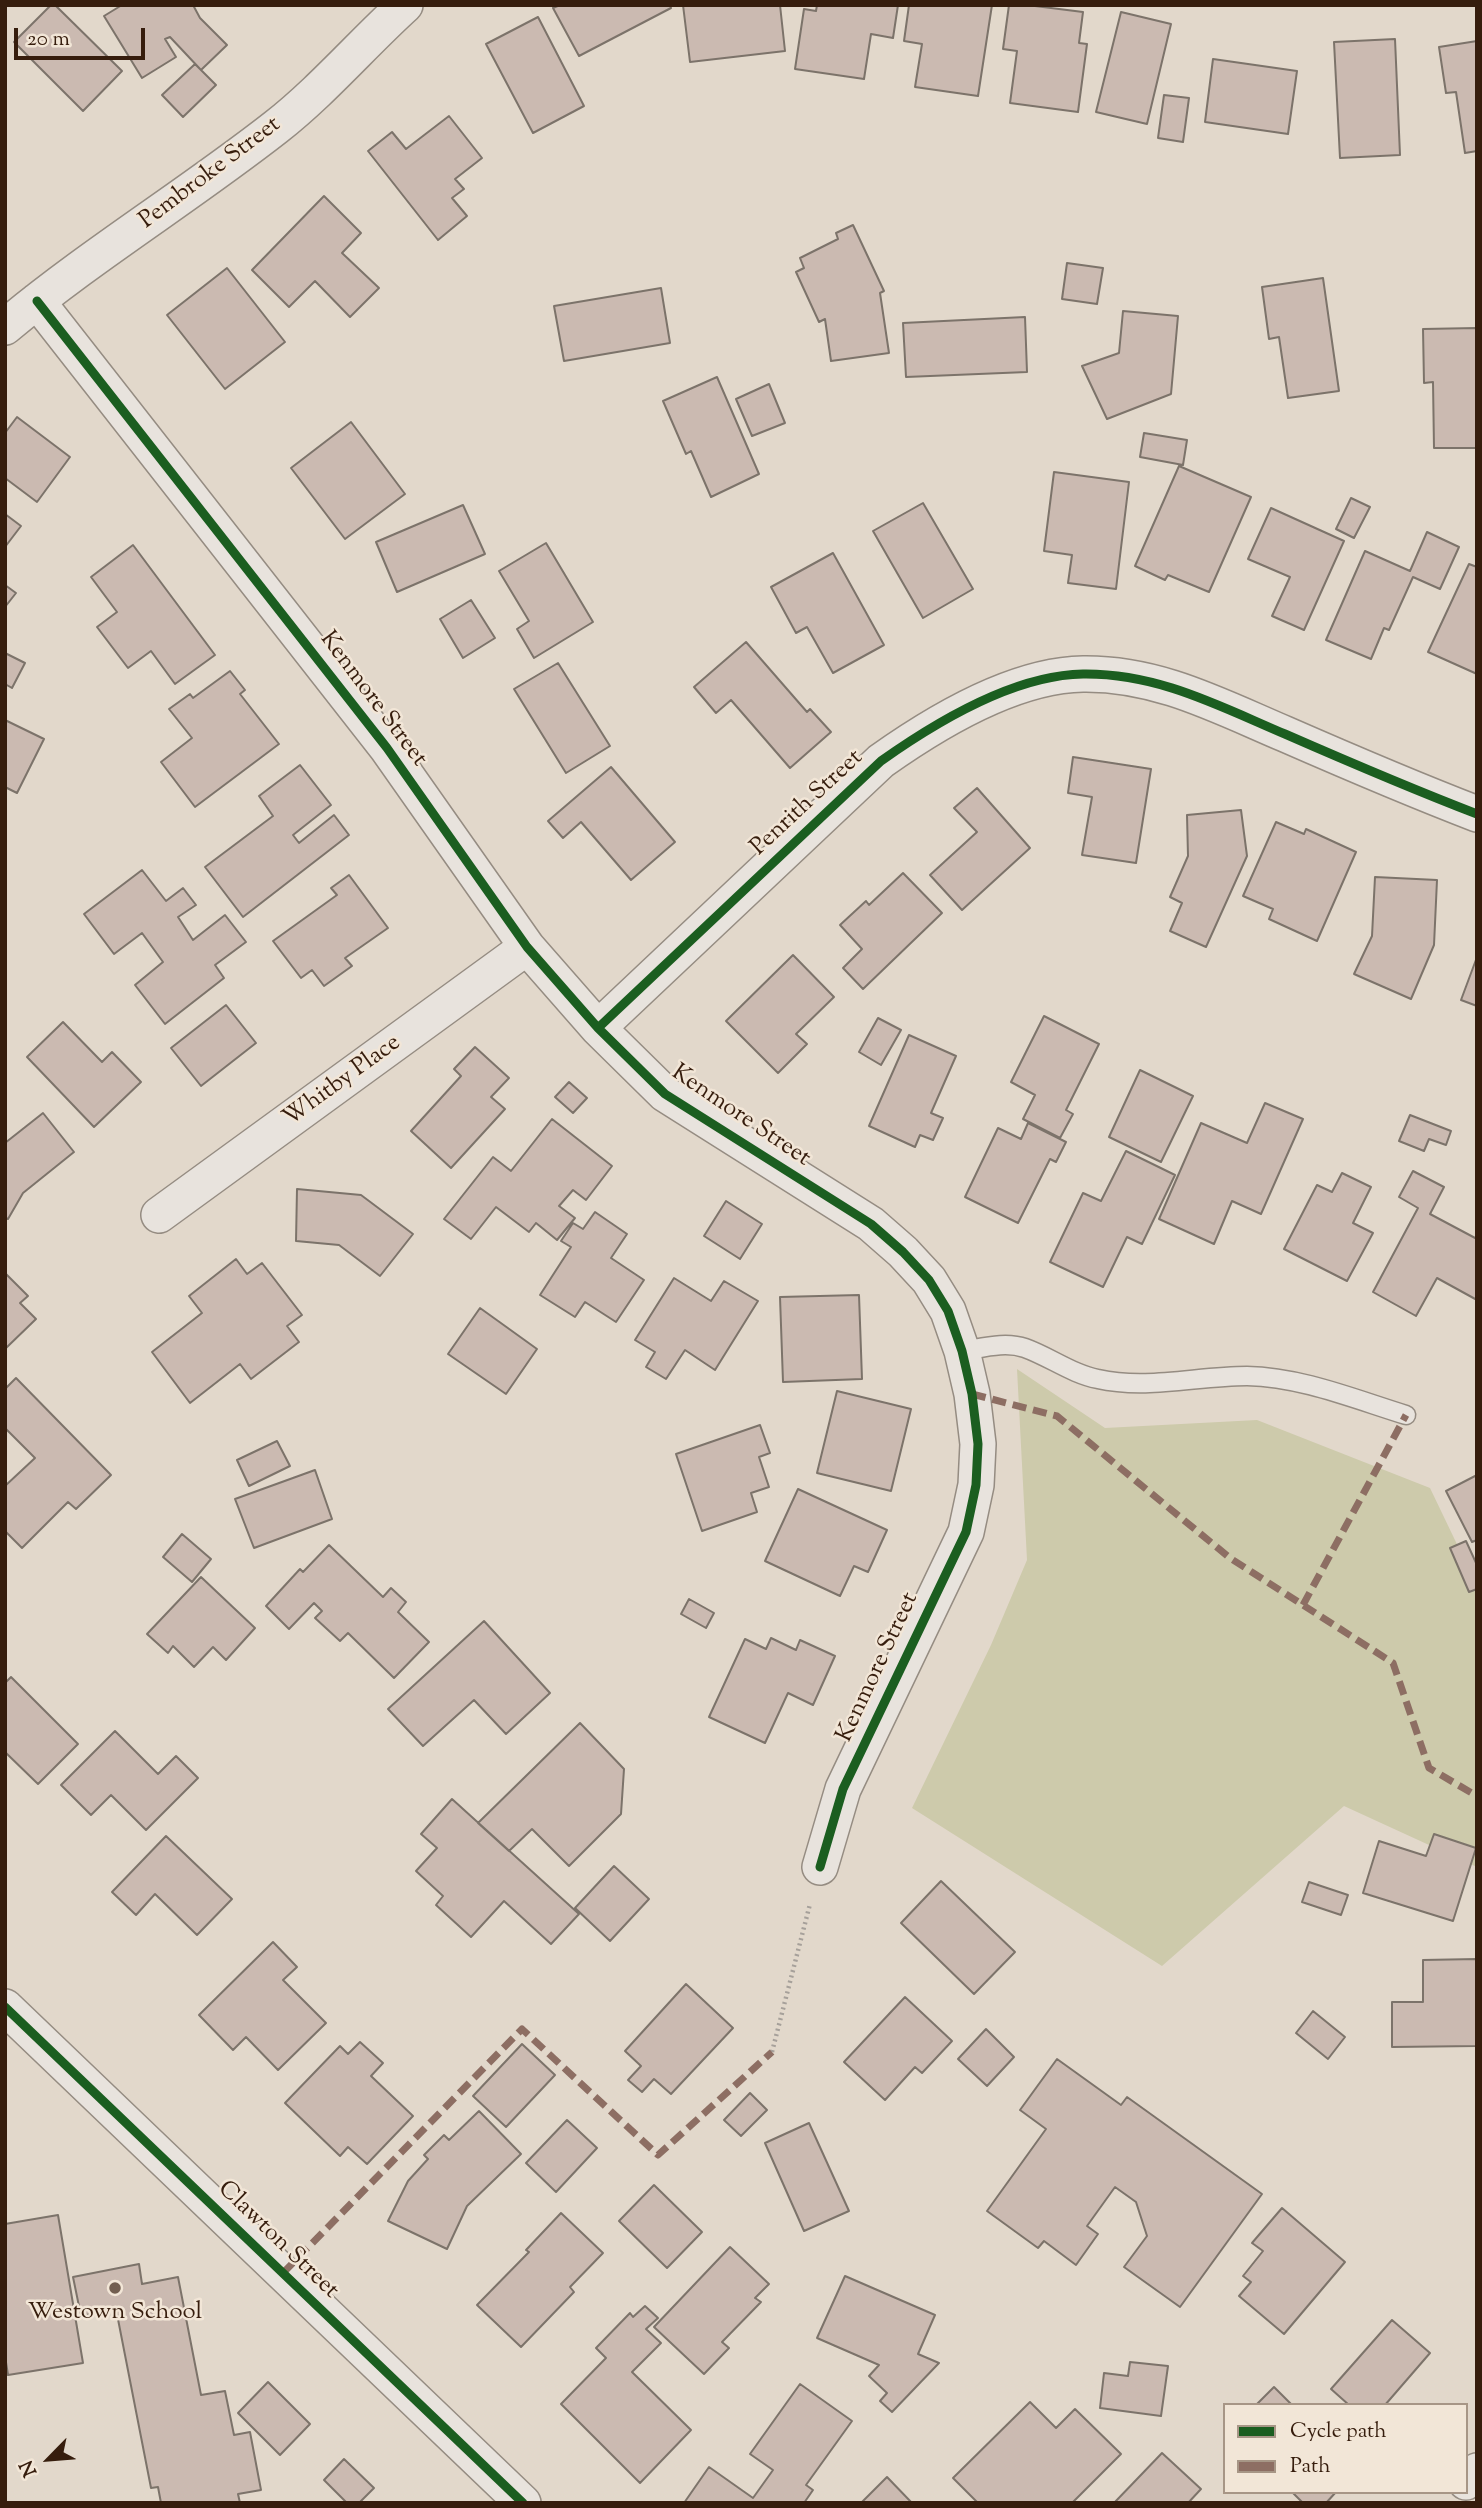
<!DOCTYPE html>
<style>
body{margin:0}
#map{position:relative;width:1482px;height:2508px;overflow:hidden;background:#e2d8cb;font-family:"Sorts Mill Goudy",serif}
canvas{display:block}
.frame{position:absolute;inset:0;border:7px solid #361d0d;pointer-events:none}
.legend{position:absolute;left:1223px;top:2403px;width:245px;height:91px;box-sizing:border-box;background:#f2e6d7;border:2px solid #a79686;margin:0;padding:9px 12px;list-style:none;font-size:21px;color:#361d0d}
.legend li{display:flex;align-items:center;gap:14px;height:35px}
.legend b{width:35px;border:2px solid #a79686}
.north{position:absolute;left:14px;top:2424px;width:70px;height:70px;-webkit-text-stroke:5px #f2e6d7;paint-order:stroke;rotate:245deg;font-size:19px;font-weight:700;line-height:28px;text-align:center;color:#361d0d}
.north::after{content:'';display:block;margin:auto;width:24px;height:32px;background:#361d0d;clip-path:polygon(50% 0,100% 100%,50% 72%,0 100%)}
.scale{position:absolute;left:14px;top:28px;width:131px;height:32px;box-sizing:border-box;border:4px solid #361d0d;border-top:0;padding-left:9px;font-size:21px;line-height:24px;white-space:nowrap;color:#361d0d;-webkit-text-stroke:5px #f2e6d7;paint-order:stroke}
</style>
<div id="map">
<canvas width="1482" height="2508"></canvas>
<div class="frame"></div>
<ul class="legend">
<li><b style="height:9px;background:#1b5e20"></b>Cycle path</li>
<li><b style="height:9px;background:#8d6e63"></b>Path</li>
</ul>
<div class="north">N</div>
<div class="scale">20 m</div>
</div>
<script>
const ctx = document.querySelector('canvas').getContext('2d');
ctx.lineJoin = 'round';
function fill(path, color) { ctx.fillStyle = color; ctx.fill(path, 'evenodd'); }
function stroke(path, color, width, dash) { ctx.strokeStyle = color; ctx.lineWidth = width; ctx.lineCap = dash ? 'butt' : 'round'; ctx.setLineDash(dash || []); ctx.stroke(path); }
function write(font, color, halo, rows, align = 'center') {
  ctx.font = font + ' "Sorts Mill Goudy",serif'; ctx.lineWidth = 5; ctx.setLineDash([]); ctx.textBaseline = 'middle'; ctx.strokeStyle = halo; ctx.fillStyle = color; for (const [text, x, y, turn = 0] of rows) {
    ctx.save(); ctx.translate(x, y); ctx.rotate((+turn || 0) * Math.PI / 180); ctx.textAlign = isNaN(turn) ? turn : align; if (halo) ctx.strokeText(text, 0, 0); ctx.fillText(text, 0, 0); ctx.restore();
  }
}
const green = new Path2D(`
 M1017,1369L1105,1428L1257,1420L1430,1488L1477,1586V1718L1475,1725L1477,1726V1867L1344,1806L1162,1966L912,1808L991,1645L1027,1560Z`);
const building = new Path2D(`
 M51,5H55L122,71L83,111L14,42Z
 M122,5H193L200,18L227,45L201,70L170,37L165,39L176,57L142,78L104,16Z
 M560,5H670L671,8L579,56L553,8Z
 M683,5H780L785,51L690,62Z
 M817,5H898L893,38L871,34L864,79L795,69L804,9L816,11Z
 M909,5H992L978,96L915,87L922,44L904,41Z
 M1009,5H1027L1083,12L1079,43L1087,44L1078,112L1010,103L1017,51L1003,49Z
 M1121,12L1171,24L1147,124L1096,112Z
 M538,17L584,106L533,133L486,44Z
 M1395,39L1400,155L1340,158L1334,42Z
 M1477,41V151L1465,153L1456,92L1446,93L1439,47Z
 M1213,59L1297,71L1288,134L1205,122Z
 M195,64L216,85L183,117L162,95Z
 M1164,95L1189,98L1183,142L1158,138Z
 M449,116L482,158L455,179L464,189L452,198L467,216L438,240L368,151L392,132L406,149Z
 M324,196L361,233L342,253L379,288L350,317L315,281L289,307L252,270Z
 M853,225L884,291L880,293L889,353L831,361L825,319L819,322L796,272L804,268L800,258L838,239L836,233Z
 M1067,263L1103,268L1097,304L1062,299Z
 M227,268L285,342L225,389L167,315Z
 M1323,278L1339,391L1288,398L1279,337L1269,339L1262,287Z
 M661,288L670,343L564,361L554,306Z
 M1123,311L1178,316L1171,394L1107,419L1082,366L1119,353Z
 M1025,317L1027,372L906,377L903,323Z
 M1477,328V448H1434L1433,382L1424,383L1423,329Z
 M717,377L759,474L711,497L691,451L686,454L663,401Z
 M769,384L785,423L752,436L736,399Z
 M17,417L70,457L37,502L5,478V433Z
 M351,422L405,494L345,539L291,468Z
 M1144,433L1187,440L1183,465L1140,457Z
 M1179,466L1251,497L1209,592L1168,575L1165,580L1135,566Z
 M1054,472L1129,482L1116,589L1068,583L1072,555L1044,551Z
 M1351,498L1370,507L1354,538L1336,529Z
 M923,503L973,589L923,618L873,531Z
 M463,505L485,554L397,592L376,542Z
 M1271,508L1344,541L1304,630L1272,616L1290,577L1248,559Z
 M5,514L21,526L5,547Z
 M1427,532L1459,547L1440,589L1413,577L1389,630L1384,628L1371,659L1326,640L1365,551L1410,571Z
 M546,543L593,622L534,658L517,629L529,621L499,571Z
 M133,545L215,655L175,684L151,651L128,668L97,627L117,612L91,577Z
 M833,553L884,645L833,673L807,627L796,633L771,587Z
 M1469,564L1477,567V674L1428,652Z
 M5,585L16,593L5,607Z
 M471,600L495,638L463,658L440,619Z
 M746,642L807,712L810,709L831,732L790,768L731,700L716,713L694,687Z
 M5,653L25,663L12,688L5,684Z
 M558,663L610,746L566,773L514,689Z
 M230,671L245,690L240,694L279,744L195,807L161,762L192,738L169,709L190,694L193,698Z
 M5,720L44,739L17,793L5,787Z
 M1073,757L1151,769L1136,863L1082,855L1092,797L1068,793Z
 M300,765L331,805L293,835L299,843L334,815L349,835L243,917L205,867L273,816L259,796Z
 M611,767L675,842L631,880L581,822L563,838L548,821Z
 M977,788L1030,848L962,910L930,875L977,832L954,808Z
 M1241,810L1247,856L1206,947L1170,931L1182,903L1170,897L1188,856L1187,815Z
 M1276,822L1304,834L1306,829L1356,852L1317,941L1269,919L1273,909L1243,896Z
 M142,870L166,901L183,888L196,905L178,917L193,940L225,915L246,942L215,965L224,978L165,1024L135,985L163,962L142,933L114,954L84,914Z
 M903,873L942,913L863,989L843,968L862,949L840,925L866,901L869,905Z
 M349,875L388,928L345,958L352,966L324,986L312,970L301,978L273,941L337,895L331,888Z
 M1375,877L1437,880L1434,945L1411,999L1354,974L1372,936Z
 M793,955L834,997L796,1034L807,1044L778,1073L726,1021Z
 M1477,957V1006L1461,1000Z
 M226,1005L256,1043L201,1086L171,1048Z
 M1044,1016L1099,1044L1066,1110L1073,1114L1060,1138L1023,1119L1035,1095L1011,1082Z
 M878,1018L901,1030L881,1065L859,1052Z
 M63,1022L102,1062L112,1052L141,1082L94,1127L27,1057Z
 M909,1035L956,1056L931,1113L943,1118L933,1140L920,1135L915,1147L869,1126Z
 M475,1047L509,1078L491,1097L505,1109L451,1168L411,1131L461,1076L454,1069Z
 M1140,1070L1193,1096L1161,1162L1109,1137Z
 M569,1082L587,1098L573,1113L555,1097Z
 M1265,1103L1303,1119L1261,1214L1232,1201L1214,1244L1159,1219L1201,1123L1247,1143Z
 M43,1113L74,1152L23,1193L8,1219L5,1218V1143Z
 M1410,1115L1451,1131L1446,1145L1429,1139L1424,1151L1399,1141Z
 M552,1119L612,1166L586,1200L573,1190L559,1206L575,1218L557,1240L536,1223L529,1232L496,1207L471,1239L444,1219L493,1157L511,1171Z
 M1028,1123L1066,1142L1056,1162L1050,1159L1018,1223L965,1197L998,1128L1021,1139Z
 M1126,1151L1175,1175L1142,1244L1127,1237L1103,1287L1050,1262L1083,1193L1101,1201Z
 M1413,1171L1444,1187L1430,1214L1477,1239V1300L1437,1278L1416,1316L1373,1292L1418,1208L1399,1197Z
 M1342,1173L1371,1187L1353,1223L1373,1233L1347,1281L1284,1249L1317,1185L1332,1192Z
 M297,1189L361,1195L413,1234L380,1276L339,1245L296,1241Z
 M726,1201L762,1224L740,1259L704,1236Z
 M595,1212L627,1234L611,1258L644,1280L616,1322L585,1302L575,1317L540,1295L571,1247L561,1241L573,1223L583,1229Z
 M236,1259L247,1274L262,1263L302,1315L287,1326L299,1342L251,1379L240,1364L190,1403L152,1352L202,1313L189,1296Z
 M5,1273L28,1296L20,1303L36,1319L5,1349Z
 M674,1278L711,1301L724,1281L758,1301L715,1370L685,1350L666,1379L646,1367L655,1352L635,1340Z
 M859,1295L862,1379L783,1382L780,1297Z
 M480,1308L537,1349L506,1394L448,1354Z
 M16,1378L111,1475L76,1509L68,1502L22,1548L5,1531V1486L35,1458L5,1428V1389Z
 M837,1391L911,1409L891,1491L817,1473Z
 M760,1425L770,1453L759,1457L769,1487L751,1493L757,1512L702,1531L676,1454Z
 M277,1441L290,1466L249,1486L237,1460Z
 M315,1470L332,1519L254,1548L235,1499Z
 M1477,1475V1540L1472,1542L1446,1491Z
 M798,1489L887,1530L868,1572L854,1566L840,1596L765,1561Z
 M182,1534L211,1559L192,1582L163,1557Z
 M1466,1541L1477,1565V1589L1469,1592L1450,1548Z
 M329,1545L383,1597L391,1588L406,1602L398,1612L429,1642L394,1678L348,1633L340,1641L315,1618L322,1611L314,1603L289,1629L266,1606L300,1569L303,1572Z
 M201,1577L255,1628L226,1660L213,1647L194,1667L173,1646L168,1653L147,1634Z
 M689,1599L714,1613L706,1628L681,1614Z
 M484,1621L550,1693L506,1734L474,1700L423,1746L388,1709Z
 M771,1638L796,1650L800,1640L835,1656L813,1705L788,1693L765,1743L709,1717L745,1639L766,1649Z
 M11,1677L78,1744L38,1784L5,1752V1683Z
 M580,1723L624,1769L621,1814L569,1866L532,1829L509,1851L478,1823Z
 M115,1731L158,1774L176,1756L198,1778L146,1830L111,1795L91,1815L61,1785Z
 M452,1799L579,1914L551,1944L504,1901L471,1937L436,1905L443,1896L416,1871L437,1848L421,1834Z
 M1434,1834L1476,1848L1453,1921L1363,1893L1379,1841L1426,1856Z
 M166,1836L232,1899L197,1935L155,1894L136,1915L112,1892Z
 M614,1866L649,1899L610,1941L575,1908Z
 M941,1881L1015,1952L974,1994L901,1923Z
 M1309,1882L1348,1895L1341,1915L1302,1902Z
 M273,1942L297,1967L283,1980L326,2023L278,2070L246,2037L233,2050L199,2015Z
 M1477,1959V2046L1392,2047V2002H1423V1960Z
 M686,1984L733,2028L671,2094L654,2079L642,2092L628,2080L641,2066L625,2051Z
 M905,1997L952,2041L922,2073L915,2067L885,2100L844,2062Z
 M1313,2011L1345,2037L1328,2059L1296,2033Z
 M986,2029L1014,2057L987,2086L958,2059Z
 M360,2042L383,2063L371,2076L413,2116L367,2164L348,2147L340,2156L285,2103L340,2046L348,2054Z
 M522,2044L555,2075L506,2127L473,2096Z
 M1057,2059L1121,2105L1127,2097L1262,2194L1180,2307L1124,2267L1147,2236L1136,2202L1115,2187L1087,2226L1098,2234L1076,2265L1044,2241L1038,2248L987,2211L1046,2129L1020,2110Z
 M750,2093L767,2110L741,2136L724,2120Z
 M479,2111L521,2154L467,2206L447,2249L388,2221L408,2181L428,2159L424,2155L444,2135L449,2140Z
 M567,2120L597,2148L556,2192L526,2163Z
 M809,2123L849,2211L804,2231L765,2143Z
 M654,2185L702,2232L667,2268L619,2221Z
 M1282,2208L1345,2262L1284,2334L1239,2296L1251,2282L1243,2276L1263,2251L1252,2243Z
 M561,2213L603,2253L570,2287L574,2292L521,2347L477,2305L529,2252L526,2250Z
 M58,2215L83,2363L8,2375L5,2356V2224Z
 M730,2247L769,2284L755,2298L761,2302L722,2342L729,2348L704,2374L654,2327Z
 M139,2264L142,2284L178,2277L201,2395L225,2391L234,2435L250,2432L261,2490L238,2494L240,2503H161L158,2487L151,2488L116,2309L81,2316L73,2277Z
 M845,2276L935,2315L918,2354L939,2363L892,2412L880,2401L887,2393L869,2376L879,2365L817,2338Z
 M645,2306L658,2318L646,2329L661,2343L632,2372L691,2430L640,2483L561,2404L606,2358L596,2348L630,2313L633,2317Z
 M1392,2320L1430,2353L1385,2405H1349L1331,2389Z
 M1130,2362L1168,2366L1161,2416L1100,2408L1104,2373L1128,2376Z
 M268,2382L310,2424L280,2455L238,2413Z
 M800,2384L852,2421L806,2485L813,2490L804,2503H684L709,2467L753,2498L773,2470L750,2454Z
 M1274,2387L1292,2405H1256Z
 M1030,2402L1056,2428L1075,2409L1121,2454L1072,2503H978L953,2478Z
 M1162,2453L1201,2489L1188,2503H1114Z
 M344,2459L374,2488L359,2503H347L324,2480Z
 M887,2477L912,2503L862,2502Z
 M1292,2492H1336L1326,2503H1303Z`);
const path = new Path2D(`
 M772,2052L810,1904`);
const service = new Path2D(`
 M962,1351C982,1348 1005,1341 1025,1348C1050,1357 1072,1374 1098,1379C1147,1390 1197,1376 1247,1376C1301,1377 1354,1399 1406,1415`);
const minor = new Path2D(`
 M37,301L387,748L527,947L598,1028L665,1094L871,1224L903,1252L929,1280L948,1311L962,1351L972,1394L978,1444L976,1485L966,1532L843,1789L820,1867
 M5,327C91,255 188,196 276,127C322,91 362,44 405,5
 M598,1028L881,761C936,722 1015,675 1083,674C1158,673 1219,706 1285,734C1349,762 1412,789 1477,814
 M159,1215L527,947
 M5,2007L523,2503
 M1466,2482L1477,2471`);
const quiet = new Path2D(`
 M972,1394L1057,1416L1230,1558L1393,1663L1429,1768L1477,1796
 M1303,1605L1406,1415
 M283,2273L522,2029L658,2155L772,2052`);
const cycleway = new Path2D(`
 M37,301L387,748L527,947L598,1028L665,1094L871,1224L903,1252L929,1280L948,1311L962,1351L972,1394L978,1444L976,1485L966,1532L843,1789L820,1867
 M598,1028L881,761C936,722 1015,675 1083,674C1158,673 1219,706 1285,734C1349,762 1412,789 1477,814
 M5,2007L523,2503`);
const markers = [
 [115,2288,7,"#725e50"]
];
const streetNames = [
 ["Pembroke Street",211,174,-37],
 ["Kenmore Street",372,700,53],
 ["Penrith Street",808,804,-43],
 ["Whitby Place",343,1082,-36],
 ["Kenmore Street",740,1117,34],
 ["Kenmore Street",879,1668,-65],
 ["Clawton Street",277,2241,44]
];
const poiNames = [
 ["Westown School",115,2314]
];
fill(green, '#cdcaab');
fill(building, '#cbbab1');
stroke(building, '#7c736a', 2);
stroke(service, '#958c82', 21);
stroke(minor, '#958c82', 38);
stroke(path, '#a6a09a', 4.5, [2, 3.5]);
stroke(service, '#e8e3dd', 18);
stroke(minor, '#e8e3dd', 35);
stroke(quiet, '#8d6e63', 7, [14, 7]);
stroke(cycleway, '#1b5e20', 9);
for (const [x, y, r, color] of markers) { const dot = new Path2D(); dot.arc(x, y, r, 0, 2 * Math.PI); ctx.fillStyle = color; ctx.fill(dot); stroke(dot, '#f2e6d7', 2.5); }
write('24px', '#361d0d', '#f2e6d7', streetNames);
write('24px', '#361d0d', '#f2e6d7', poiNames);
</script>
